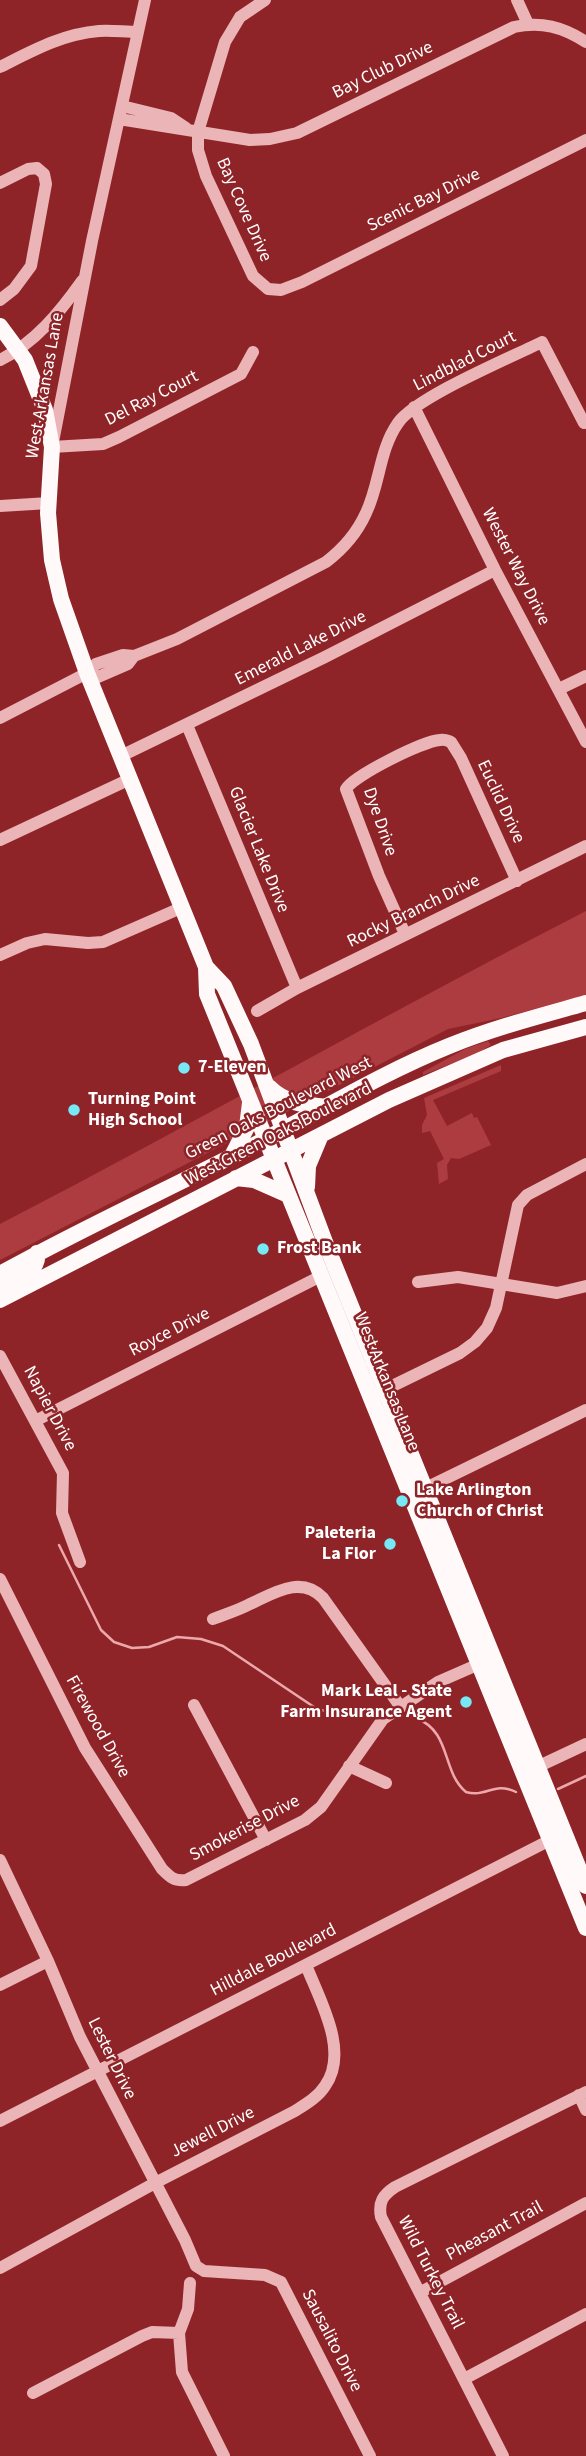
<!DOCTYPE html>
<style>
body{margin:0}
canvas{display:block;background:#8e2428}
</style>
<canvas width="586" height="2456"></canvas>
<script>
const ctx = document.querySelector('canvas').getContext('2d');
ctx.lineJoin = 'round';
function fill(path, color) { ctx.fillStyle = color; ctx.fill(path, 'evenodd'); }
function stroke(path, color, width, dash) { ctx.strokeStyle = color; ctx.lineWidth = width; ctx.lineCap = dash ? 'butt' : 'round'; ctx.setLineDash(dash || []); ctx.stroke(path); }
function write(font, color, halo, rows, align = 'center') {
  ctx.font = font + ' "Source Sans 3",sans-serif'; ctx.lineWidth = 5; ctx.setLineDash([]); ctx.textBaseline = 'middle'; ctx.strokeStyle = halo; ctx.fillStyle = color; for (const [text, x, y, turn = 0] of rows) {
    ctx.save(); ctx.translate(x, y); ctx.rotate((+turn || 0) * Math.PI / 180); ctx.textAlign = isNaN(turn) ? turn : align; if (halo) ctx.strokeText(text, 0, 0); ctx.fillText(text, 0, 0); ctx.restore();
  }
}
const green = new Path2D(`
 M586,911V995L501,1018L448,1029L0,1260V1224C197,1122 389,1012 586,911Z
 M488,1041L491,1045L478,1053L423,1075V1072L465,1049Z
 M501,1065V1071L433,1100L447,1126L472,1113L474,1118L477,1117L491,1145L459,1159L451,1158L447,1165L448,1179L439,1184L437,1163L444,1159L430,1131L422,1133V1125L427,1115L424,1098Z`);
const stream = new Path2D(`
 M59,1545L101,1630L114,1642L132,1648L149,1647L177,1637L201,1639L223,1646L317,1709L338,1714L372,1716
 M416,1718C452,1732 441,1771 466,1792C486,1798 494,1781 516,1792
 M558,1789L586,1776`);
const minor = new Path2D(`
 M145,0L92,241L52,447L103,444L119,437L241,374L253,352
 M265,0L240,17L225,42L198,132V150L206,176L253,276L268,289L281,290L302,282L586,140
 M517,0L528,24
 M0,67C32,51 62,34 99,31C111,30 125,32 138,32
 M122,106L171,118L186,128
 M119,119L250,140L270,139L297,133L514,27C541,21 563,27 586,42
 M0,183L28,169L37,168L44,174L46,184L31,266L14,289L0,300
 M0,360C35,343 60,312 82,281
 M414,407L495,570L586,742
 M0,506L49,503
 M87,673L98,677L128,664L134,656
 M559,689L586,676
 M0,718L87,673L96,664L123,655L134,656L177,639L326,562C343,549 357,533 366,513C380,484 379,450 398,423C416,397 510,358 542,342L584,423
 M187,725L297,988
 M121,756L325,657L495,570
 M0,840L130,779
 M405,934L379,876L346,789C353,776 423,741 440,740C445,739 446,740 451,742L461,758L517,881
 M0,955L27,943L45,939L88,943L103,942L183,907
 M257,1011L297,988L586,846
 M418,1282L458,1277L557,1293L586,1286
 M0,1356L63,1473L62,1513L80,1562
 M378,1393L460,1353L475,1342L487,1328L496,1308L518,1205L527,1195L586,1164
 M35,1421L321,1276
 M421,1493L426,1488L586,1410
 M0,1579L85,1748L162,1869C171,1878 174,1881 186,1880L305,1820L321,1807L383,1719L438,1682L486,1661
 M213,1619C226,1614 239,1610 250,1604C274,1593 301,1575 323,1598L400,1706
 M194,1705L266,1840
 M349,1766L386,1783
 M537,1767L586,1744
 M0,1860L48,1961L80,2037L185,2240L196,2266L204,2271L265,2275L281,2282L370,2456
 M0,1985L48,1961
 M579,2095L586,2110
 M0,2121L558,1836
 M0,2268L155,2183L295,2111C306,2104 318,2097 325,2086C350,2051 319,1999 306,1965
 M190,2283L188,2309L179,2333L182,2372L224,2456
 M421,2292L586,2203
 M464,2379L586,2314
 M33,2393L142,2336L152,2332L179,2333
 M503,2456L381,2217C378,2202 383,2195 395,2187L586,2092`);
const major = new Path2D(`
 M0,326L25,360L45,410L52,447L48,513L52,560L61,599L87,673L206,967L207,994L586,1928
 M206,967L224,986L251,1044L325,1242L586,1886
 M269,1087C286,1104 305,1105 328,1107
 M233,1154L247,1127L250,1103
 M236,1178L254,1180L288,1195
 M307,1187L308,1166L321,1135
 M0,1274C84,1227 171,1188 256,1144C320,1111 382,1073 449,1046C493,1028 540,1016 586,1003
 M2,1287C16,1280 40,1272 37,1253
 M0,1300L389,1100L503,1050L586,1027`);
const markers = [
 [184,1068,7,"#77e8f6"],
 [74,1110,7,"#77e8f6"],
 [263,1249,7,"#77e8f6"],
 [402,1501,7,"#77e8f6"],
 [390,1544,7,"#77e8f6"],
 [466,1702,7,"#77e8f6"]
];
const streetNames = [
 ["Bay Club Drive",383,71,-26],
 ["Scenic Bay Drive",424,201,-26],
 ["Bay Cove Drive",243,210,66],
 ["Lindblad Court",465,362,-27],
 ["West Arkansas Lane",46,386,-80],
 ["Del Ray Court",152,399,-27],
 ["Wester Way Drive",515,567,63],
 ["Emerald Lake Drive",301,649,-27],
 ["Euclid Drive",500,802,65],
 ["Dye Drive",379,822,71],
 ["Glacier Lake Drive",258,850,68],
 ["Rocky Branch Drive",414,912,-26],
 ["Green Oaks Boulevard West",279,1109,-27],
 ["West Green Oaks Boulevard",279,1135,-27],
 ["Royce Drive",170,1333,-27],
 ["West Arkansas Lane",386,1382,68],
 ["Napier Drive",49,1409,62],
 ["Firewood Drive",97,1727,61],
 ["Smokerise Drive",245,1829,-28],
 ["Hilldale Boulevard",274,1961,-27],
 ["Lester Drive",111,2059,64],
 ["Jewell Drive",213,2133,-27],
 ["Pheasant Trail",495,2232,-28],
 ["Wild Turkey Trail",430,2273,63],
 ["Sausalito Drive",331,2341,63]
];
const poiNames = [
 ["7-Eleven",198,1068],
 ["Turning Point",88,1100],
 ["High School",88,1121],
 ["Frost Bank",277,1249],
 ["Lake Arlington",416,1491],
 ["Church of Christ",416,1512],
 ["Paleteria",376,1534,"right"],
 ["La Flor",376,1555,"right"],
 ["Mark Leal - State",452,1692,"right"],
 ["Farm Insurance Agent",452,1713,"right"]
];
fill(green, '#ad3c41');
stroke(stream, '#eca8ad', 2.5);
stroke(minor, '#ebb4b7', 12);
stroke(major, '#fff9f9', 16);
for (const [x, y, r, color] of markers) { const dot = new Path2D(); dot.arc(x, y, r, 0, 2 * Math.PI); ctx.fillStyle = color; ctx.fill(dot); stroke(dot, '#8e2428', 2.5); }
write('18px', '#fff', '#8e2428', streetNames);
write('bold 18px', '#fff', '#8e2428', poiNames, 'left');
</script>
